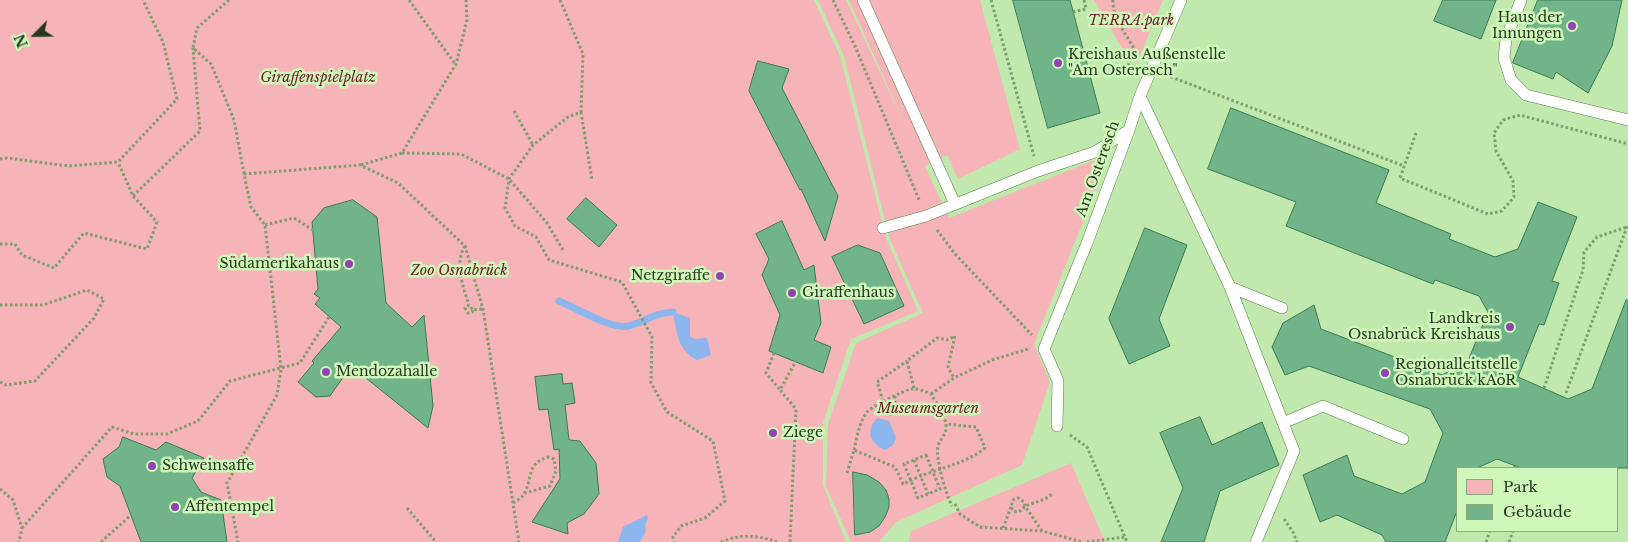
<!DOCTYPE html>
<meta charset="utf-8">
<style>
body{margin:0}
#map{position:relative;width:1628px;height:542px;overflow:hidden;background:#c1e9ad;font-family:"Libre Baskerville",serif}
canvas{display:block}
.legend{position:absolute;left:1456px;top:467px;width:162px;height:65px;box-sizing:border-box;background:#cef7b9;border:1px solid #8cab7c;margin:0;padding:6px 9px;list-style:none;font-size:15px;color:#283820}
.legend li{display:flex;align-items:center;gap:10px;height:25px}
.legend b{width:25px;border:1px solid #8cab7c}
.north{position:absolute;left:10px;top:10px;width:50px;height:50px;-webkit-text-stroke:4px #cef7b9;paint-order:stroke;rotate:247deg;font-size:14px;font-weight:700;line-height:20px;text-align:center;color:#283820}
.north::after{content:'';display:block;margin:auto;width:18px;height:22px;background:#283820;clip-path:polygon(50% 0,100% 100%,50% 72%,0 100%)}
</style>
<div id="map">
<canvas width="1628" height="542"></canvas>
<ul class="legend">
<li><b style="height:14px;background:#f6b4b8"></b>Park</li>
<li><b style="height:14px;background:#72b48a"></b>Gebäude</li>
</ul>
<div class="north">N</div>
</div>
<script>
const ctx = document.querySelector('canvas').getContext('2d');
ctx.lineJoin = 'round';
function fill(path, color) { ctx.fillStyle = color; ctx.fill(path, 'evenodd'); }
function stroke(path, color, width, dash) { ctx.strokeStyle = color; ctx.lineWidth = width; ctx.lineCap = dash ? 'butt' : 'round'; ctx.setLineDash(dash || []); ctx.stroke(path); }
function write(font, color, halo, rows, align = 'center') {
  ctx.font = font + ' "Libre Baskerville",serif'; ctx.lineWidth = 5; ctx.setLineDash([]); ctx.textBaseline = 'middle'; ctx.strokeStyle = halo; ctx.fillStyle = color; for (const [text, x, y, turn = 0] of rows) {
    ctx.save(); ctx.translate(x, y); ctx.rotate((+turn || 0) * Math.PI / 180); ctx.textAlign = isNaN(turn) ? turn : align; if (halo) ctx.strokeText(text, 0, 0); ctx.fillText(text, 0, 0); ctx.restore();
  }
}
const green = new Path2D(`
 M0,0H814L840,56L886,238L918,311L851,339L823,423V485L846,542H0Z
 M818,0H846L905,125L849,0H980L1020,149L958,179L947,155L925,166L949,218L1110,154L1034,344L1050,382L1022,465L896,522L879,542H851L826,486L828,424L856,343L923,313L889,237L844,56Z
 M1094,0H1163L1137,63L1127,57Z
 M1071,463L1105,542H909L911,531Z`);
const water = new Path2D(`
 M673,312L690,318V336L694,339L707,338L711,355L697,360C678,351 676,331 673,312Z
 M877,418L889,421L896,438L893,445L885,450C870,443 865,432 877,418Z
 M647,515L648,518L645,525L646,531L640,542H618L623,527Z`);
const stream = new Path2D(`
 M559,301C576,308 612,330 629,326C647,321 653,313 673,312`);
const building = new Path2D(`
 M1013,0H1070L1100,113L1048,128Z
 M1443,0H1496L1481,39L1434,21Z
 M1538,0H1622L1612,46L1588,93L1556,72L1553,79L1513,63Z
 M758,61L789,69L782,88L838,196L825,241L801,189L800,190L749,91Z
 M1231,108L1389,170L1376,203L1451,234L1449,239L1495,257L1518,249L1538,202L1577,217L1552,281L1559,283L1544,325L1539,324L1518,377L1568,399L1592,389L1626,300H1628V468H1521L1497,459L1477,468H1457V511L1445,542H1386L1382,535L1337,515L1320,522L1303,475L1347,455L1354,476L1402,494L1425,482L1443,433L1430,409L1309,366L1285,375L1272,347L1283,323L1314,305L1321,329L1442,375L1468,361L1488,312L1479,296L1435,280L1433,284L1286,226L1296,202L1208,169Z
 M586,198L617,225L599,247L567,219Z
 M353,200L377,217L386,303L412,327L424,315L433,406L428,428L351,366L330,396L316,397L298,382L314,363L312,361L341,327L315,304L320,298L314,294L318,289L312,222L324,208Z
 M782,221L804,270L814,265L821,323L814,340L831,347L823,373L769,351L780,315L762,275L769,259L756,234Z
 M1145,228L1187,245L1159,319L1170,346L1129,364L1109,319Z
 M858,245L880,253L904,306L864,324L832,257Z
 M562,374L563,384L572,383L575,403L565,405L569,440L580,441L596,463L599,494L584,514L567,523L568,534L532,522L560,479L559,449L554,450L548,409L539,410L535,377Z
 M1200,417L1212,445L1262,422L1279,465L1220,491L1204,542H1161L1183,488L1160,433Z
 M123,437L156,450L166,442L204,458L192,478L201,492L221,500L227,542H141L120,486L107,477L103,459L119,447Z
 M853,472L867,475L879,482L886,490L889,499V507L885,517L879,526L870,532L855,535Z`);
const path = new Path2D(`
 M229,0L197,28L193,48L211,64L219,83L234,120L244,174L251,207L265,225L281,369L277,395L227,483L238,542
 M409,0L455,64
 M560,0L583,54L581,112L568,117L533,145L509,179L505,208L515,226L536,237L549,260L622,282L652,337L651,383L667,412L713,441L725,501L705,518L681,526L673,537L674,542
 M833,0L855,46L920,202
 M991,0L1034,156
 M1113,0C1112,17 1127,36 1135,50L1125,72
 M1073,12L1086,9L1084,0
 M1166,75L1404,166
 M514,111L533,145
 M581,112L592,180
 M1416,133L1400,178L1488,214L1502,211L1514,197L1513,181L1496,151L1494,133L1503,120L1520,115L1628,144
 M402,153L461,154L509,179L547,223L563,250
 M0,159L7,158L68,166L118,162L177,99L163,42L143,0
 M361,165L402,153L456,64L467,20L466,0
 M244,174L360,165L398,183L465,246L483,309L519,542
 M133,196L200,131L193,48
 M265,225L294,218L313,230
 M937,230L955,254L1032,335
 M0,244H15L22,255L54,268L84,233L147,249L157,222L133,196L118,162
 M465,246C454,263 463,287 469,305
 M0,305H43L87,290L104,299L94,318L35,381L6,385L0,382
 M473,310L472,312L468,313L465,308L469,305L473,310L483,309
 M774,353L766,373L780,390
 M914,388L907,361L937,338L947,340L955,336L948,367L954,378
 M1544,388L1583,270L1584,252L1597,237L1627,227
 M1566,393L1628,224
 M931,394L954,378L992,360L1028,349
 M895,396V411C883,421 882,410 882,402C882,395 879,388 877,382L907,361
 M1070,435L1087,447L1127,542
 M854,450C857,437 859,423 867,412C871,407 904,390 912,389C918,388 926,392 931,394C936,403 945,415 946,425C947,435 940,438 938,446C935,458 946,494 952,506
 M926,455L940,489L918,498L904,464Z
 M914,460L928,494
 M1514,468L1515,466
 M847,473L854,450L895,467L903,484C912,480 922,475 932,472C951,465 969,461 985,448L976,427L946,424
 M0,489L13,500L22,528L19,542
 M513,503C518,500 523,497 525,492C533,477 526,464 548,457L554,459L556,471L550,486L525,493
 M955,504L960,514L980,527L1042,531L1082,542
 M407,508L436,542
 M1284,519L1293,532L1297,542
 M22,528L112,427L134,434H167L198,421L230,381L300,363L329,317
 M1003,528L1011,507
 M1042,531L1025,506L1024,502L1018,498L1013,500L1011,507L1013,511L1018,512L1022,510L1025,506L1045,499L1052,494
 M101,542L131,515
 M721,542C739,534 759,535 777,542
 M790,542L796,409L780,390L796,361
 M1087,542L1125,537
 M1486,542L1490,531
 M1509,542L1513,531`);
const service = new Path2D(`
 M863,0L955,204
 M1521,0L1506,39L1504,58L1511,80L1526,95L1628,120
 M1140,96L1230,287L1294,451L1256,542
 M883,228L926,216L1038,171L1095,152L1129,130
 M1230,287L1282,308
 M1283,423L1323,406L1403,439
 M1057,426L1058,381L1044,349L1087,243L1129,130L1140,96L1181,0`);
const markers = [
 [1572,26,5,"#9242b1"],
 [1058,63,5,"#9242b1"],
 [349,264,5,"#9242b1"],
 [720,276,5,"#9242b1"],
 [792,293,5,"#9242b1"],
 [1510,327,5,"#9242b1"],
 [326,372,5,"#9242b1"],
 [1385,373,5,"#9242b1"],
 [773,433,5,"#9242b1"],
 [152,466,5,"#9242b1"],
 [175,507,5,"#9242b1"]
];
const poiNames = [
 ["Haus der",1562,18,"right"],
 ["Innungen",1562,34,"right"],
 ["Kreishaus Außenstelle",1068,55],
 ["\"Am Osteresch\"",1068,71],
 ["Südamerikahaus",339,264,"right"],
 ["Netzgiraffe",710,276,"right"],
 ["Giraffenhaus",802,293],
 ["Landkreis",1500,319,"right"],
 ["Osnabrück Kreishaus",1500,335,"right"],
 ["Regionalleitstelle",1395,365],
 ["Osnabrück kAöR",1395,381],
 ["Mendozahalle",336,372],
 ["Ziege",783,433],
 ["Schweinsaffe",162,466],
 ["Affentempel",185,507]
];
const parkNames = [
 ["TERRA.park",1131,21],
 ["Giraffenspielplatz",318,78],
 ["Zoo Osnabrück",459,271],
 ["Museumsgarten",928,409]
];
const streetNames = [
 ["Am Osteresch",1098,169,-70]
];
fill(green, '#f6b4b8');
fill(water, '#8cb6ed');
stroke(stream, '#8cb6ed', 7);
fill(building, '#72b48a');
stroke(building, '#397a53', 1);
stroke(service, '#587c45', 12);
stroke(path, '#7e9c6f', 3, [2.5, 2.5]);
stroke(service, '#fff', 11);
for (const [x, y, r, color] of markers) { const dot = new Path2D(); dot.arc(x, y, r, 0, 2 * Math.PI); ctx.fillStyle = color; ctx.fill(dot); stroke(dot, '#cef7b9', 2); }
write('14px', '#283820', '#cef7b9', poiNames, 'left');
write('italic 14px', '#711929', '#cef7b9', parkNames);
write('14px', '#283820', '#cef7b9', streetNames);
</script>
